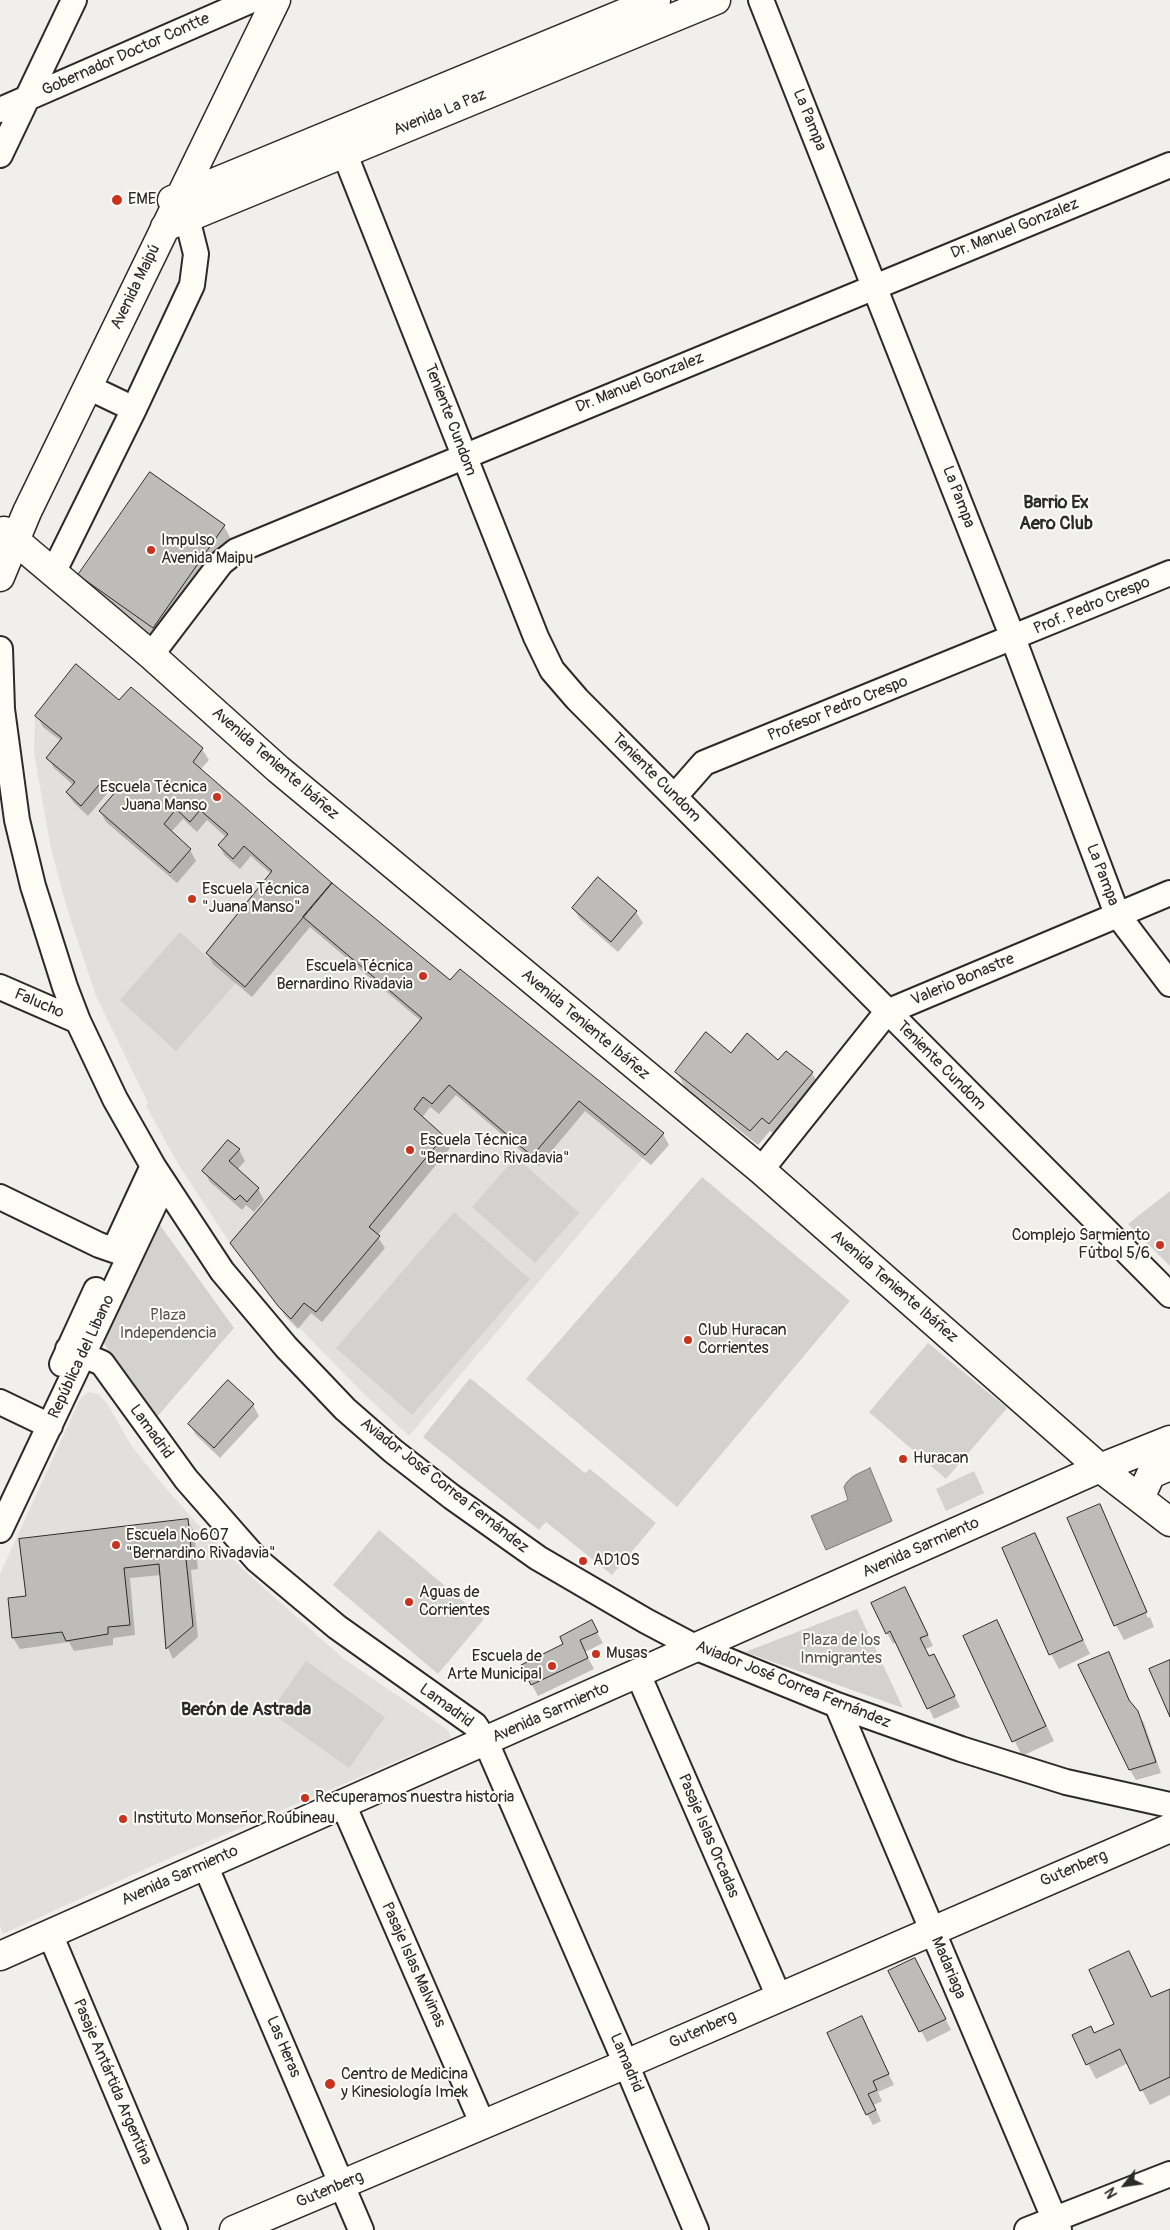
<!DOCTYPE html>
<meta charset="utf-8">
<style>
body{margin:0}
#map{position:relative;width:1170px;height:2230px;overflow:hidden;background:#f0efeb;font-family:Pangolin,sans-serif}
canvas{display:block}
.north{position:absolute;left:1100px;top:2160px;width:50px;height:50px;-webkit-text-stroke:4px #fdfcf7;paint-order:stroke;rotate:240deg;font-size:14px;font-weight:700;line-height:20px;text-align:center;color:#2b2b2b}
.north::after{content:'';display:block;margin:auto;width:18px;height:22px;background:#2b2b2b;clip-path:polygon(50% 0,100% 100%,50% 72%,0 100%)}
</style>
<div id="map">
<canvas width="1170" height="2230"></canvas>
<div class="north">N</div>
</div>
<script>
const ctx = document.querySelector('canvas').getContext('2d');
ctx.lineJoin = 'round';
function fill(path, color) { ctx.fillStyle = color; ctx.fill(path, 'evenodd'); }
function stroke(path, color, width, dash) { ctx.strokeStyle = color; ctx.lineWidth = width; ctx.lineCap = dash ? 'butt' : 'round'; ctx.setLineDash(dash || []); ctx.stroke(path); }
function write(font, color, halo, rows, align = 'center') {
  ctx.font = font + ' Pangolin,sans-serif'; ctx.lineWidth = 4; ctx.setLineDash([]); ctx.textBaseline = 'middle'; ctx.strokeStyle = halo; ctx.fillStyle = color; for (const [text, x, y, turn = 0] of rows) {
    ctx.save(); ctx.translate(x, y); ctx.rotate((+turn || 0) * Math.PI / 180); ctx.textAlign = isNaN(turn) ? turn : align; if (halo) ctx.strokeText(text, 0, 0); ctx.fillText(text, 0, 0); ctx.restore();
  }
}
const built = new Path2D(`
 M76,664L118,700L131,687L203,748L193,762L332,883L450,979L460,969L664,1133L409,1436L362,1392L278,1306L230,1243L180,1167L146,1106L148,1103L96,996L69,915L51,849L34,753L35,716Z
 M88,1392L99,1394L108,1405L131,1445L157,1478L192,1518L246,1572L344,1659L448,1730L451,1738L163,1861L3,1934L0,1926V1574L80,1399Z`);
const green = new Path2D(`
 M180,932L236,983L176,1051L120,1000Z
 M516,1157L579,1213L535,1263L472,1207Z
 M702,1177L850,1301L677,1507L526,1379Z
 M1170,1191V1266L1128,1224Z
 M454,1212L530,1279L412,1415L336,1348Z
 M157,1221L234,1328L156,1418L103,1342Z
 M928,1343L1007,1408L946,1479L869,1412Z
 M470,1378L585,1473L590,1469L656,1523L612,1575L546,1522L539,1530L423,1437Z
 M974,1471L984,1493L946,1511L936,1489Z
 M379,1530L484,1619L438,1674L333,1585Z
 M857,1609L903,1708L745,1652Z
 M306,1661L385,1717L349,1768L270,1712Z`);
const water = new Path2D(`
 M870,1468L892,1521L826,1550L811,1516L848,1500L844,1487C849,1476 860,1473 870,1468Z`);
const shadow = new Path2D(`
 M224,526L232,541L161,642L87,590L79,575Z
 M119,702L202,749L209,760L200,770L331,884L450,981L663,1134L669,1145L651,1165L585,1111L539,1166L456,1095L439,1114L430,1107L422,1118L443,1137L450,1148L377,1236L385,1248L322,1322L311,1313L298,1329L286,1317L232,1243L421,1021L310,927L252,997L213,964L207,953L271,874L251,856L240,869L225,856L219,845L226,837L207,820L197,832L183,819L171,832L190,850L196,861L177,883L106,822L100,811L116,793L111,789L88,816L74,803L67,793L73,785L54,768L48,758L61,741L43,727L37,716Z
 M598,879L636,912L643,923L618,952L580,919L573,908Z
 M731,1054L778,1062L812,1073L821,1087L778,1137L770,1131L758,1145L685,1087L677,1072Z
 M239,1150L245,1161L237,1170L258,1189L264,1200L254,1212L246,1205L242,1210L210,1182L204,1171Z
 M228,1382L253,1405L259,1416L220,1458L196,1435L189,1424Z
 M1099,1506L1107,1519H1105L1148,1618L1150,1617L1154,1627L1124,1640L1116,1625L1069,1519Z
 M187,1520L194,1531L198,1569L191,1570L198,1637L173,1659L168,1648L161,1575L130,1578L135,1635L113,1638V1645L74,1651L69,1642L20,1649L13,1638L9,1599L27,1598Z
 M1034,1534L1090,1654L1059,1669L1051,1654Z
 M911,1599L933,1646L925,1649L929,1657L940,1666L960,1707L934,1719L896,1642L893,1644L887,1633Z
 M591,1622L603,1643L585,1652L594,1669L538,1696L522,1666L565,1645Z
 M1004,1636L1054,1741L1022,1756L964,1637Z
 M1108,1654L1132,1706L1144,1723L1161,1773L1136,1780L1130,1770Z
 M1129,1953L1152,1998L1170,1990V2095L1150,2105L1128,2063L1096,2079L1088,2064L1094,2035L1115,2024Z
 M921,1970L951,2030L927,2042L890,1972Z
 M867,2029L894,2085L878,2092L882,2101L874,2105L881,2121L873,2125L867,2114Z`);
const building = new Path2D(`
 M150,472L225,525L153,628L78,575Z
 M76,664L119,700L131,687L203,748L193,762L332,883L245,987L206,953L272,871L244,846L233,859L218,845L228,834L200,810L190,822L176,809L164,824L191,849L170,873L99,811L117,790L104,779L81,806L66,792L75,782L46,758L62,738L35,716Z
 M598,877L637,911L611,942L572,908Z
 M332,883L450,980L460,969L664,1133L645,1155L579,1101L532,1156L449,1085L432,1104L423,1097L414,1109L444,1136L369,1227L380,1236L316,1312L304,1303L291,1319L278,1306L230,1243L422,1018L303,917Z
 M706,1032L731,1053L747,1033L778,1060L786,1051L813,1072L769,1124L762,1118L750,1131L675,1072Z
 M228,1140L240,1149L229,1161L259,1188L247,1202L240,1195L235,1200L202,1171Z
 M228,1380L254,1404L214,1448L188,1424Z
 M1100,1504L1147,1612L1114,1626L1067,1518Z
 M188,1519L192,1558L186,1559L193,1626L166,1649L159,1564L124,1568L130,1625L108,1627V1634L66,1641L62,1632L12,1638L8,1598L26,1596L19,1539Z
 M1035,1533L1083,1640L1049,1655L1002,1548Z
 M905,1587L928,1635L920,1638L929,1656L934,1654L955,1696L927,1709L890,1631L886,1634L871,1603Z
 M592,1620L598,1632L580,1640L588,1658L531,1685L521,1665L563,1644L560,1637Z
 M997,1620L1046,1726L1012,1742L963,1636Z
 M1109,1652L1129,1700L1138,1711L1156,1762L1129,1770L1078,1665Z
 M1170,1660V1717L1149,1669Z
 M1129,1951L1151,1997L1170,1989V2077L1140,2091L1120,2049L1086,2065L1072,2035L1091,2026L1094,2033L1114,2024L1089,1970Z
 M915,1958L946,2019L919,2032L888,1971Z
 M862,2016L889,2074L873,2081L877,2090L868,2094L876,2110L866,2115L827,2033Z`);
const minor = new Path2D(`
 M761,0L1013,638L1117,914L1170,984
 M0,110L252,0
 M338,137L536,637L552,670L577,699L1170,1295
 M0,155L74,0
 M88,387L134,409
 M53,573L134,409L192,285L196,254L187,218
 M0,649L2,709L17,820L33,886L65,987L78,1021L115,1099L153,1166L222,1271L286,1347L345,1409L393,1451L452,1497L538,1558L646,1621L697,1648L837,1705L961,1749L1066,1782L1170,1805
 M151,655L221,563L236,551L1170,165
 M675,796L704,763L1170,573
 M0,987L78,1021
 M761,1170L887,1012L1170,893
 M0,1197L99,1245L128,1255
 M115,1248L153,1166
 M68,1349L102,1363L186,1479L257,1560L337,1627L475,1725L486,1742L626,2064L696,2230
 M62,1364L96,1290
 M0,1402L50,1426
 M0,1530L164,1184
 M638,1674L779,1997
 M837,1705L1059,2230
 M343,1804L483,2125
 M205,1865L361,2230
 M50,1934L175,2230
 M1027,2230L1170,2174`);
const major = new Path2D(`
 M172,200L656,0
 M165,227L716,0
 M4,531L151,655L278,769L761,1170L1100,1468L1170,1522
 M0,577L27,512L276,0
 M1140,1498L1151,1474L1170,1466
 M0,1956L1100,1468L1170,1440
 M234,2230L626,2064L1170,1828`);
const markers = [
 [117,200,6,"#c8321e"],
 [151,550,5,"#c8321e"],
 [217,797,5,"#c8321e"],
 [192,899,5,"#c8321e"],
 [423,976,5,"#c8321e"],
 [410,1150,5,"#c8321e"],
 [1160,1245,5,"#c8321e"],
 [688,1340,5,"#c8321e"],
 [903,1459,5,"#c8321e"],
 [116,1545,5,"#c8321e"],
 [583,1561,5,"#c8321e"],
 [409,1602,5,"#c8321e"],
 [596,1654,5,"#c8321e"],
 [552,1666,5,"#c8321e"],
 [305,1798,5,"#c8321e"],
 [123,1819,5,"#c8321e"],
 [330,2084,6,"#c8321e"]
];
const streetNames = [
 ["Gobernador Doctor Contte",126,55,-24],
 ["Avenida La Paz",440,113,-22],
 ["La Pampa",809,120,68],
 ["Dr. Manuel Gonzalez",1015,229,-22],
 ["Avenida Maipú",136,287,-64],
 ["Dr. Manuel Gonzalez",640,383,-22],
 ["Teniente Cundom",450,420,69],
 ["La Pampa",958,497,69],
 ["Prof. Pedro Crespo",1092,606,-23],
 ["Profesor Pedro Crespo",838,709,-22],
 ["Avenida Teniente Ibáñez",275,764,41],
 ["Teniente Cundom",656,778,45],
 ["La Pampa",1102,875,69],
 ["Valerio Bonastre",963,980,-23],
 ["Falucho",39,1004,23],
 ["Avenida Teniente Ibáñez",585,1025,40],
 ["Teniente Cundom",941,1066,45],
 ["Avenida Teniente Ibáñez",894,1287,41],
 ["República del Libano",82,1357,-65],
 ["Lamadrid",151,1432,54],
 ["Aviador José Correa Fernández",444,1486,38],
 ["Avenida Sarmiento",921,1548,-24],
 ["Aviador José Correa Fernández",793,1685,22],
 ["Lamadrid",446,1706,36],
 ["Avenida Sarmiento",551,1713,-24],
 ["Pasaje Islas Orcadas",708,1836,67],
 ["Gutenberg",1074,1869,-23],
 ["Avenida Sarmiento",180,1876,-24],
 ["Pasaje Islas Malvinas",413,1965,66],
 ["Madariaga",948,1968,67],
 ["Gutenberg",703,2030,-24],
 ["Las Heras",283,2047,67],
 ["Lamadrid",626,2063,67],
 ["Pasaje Antártida Argentina",112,2082,67],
 ["Gutenberg",330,2190,-23]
];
const poiNames = [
 ["EME",128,200],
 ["Impulso",161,541],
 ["Avenida Maipu",161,559],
 ["Escuela Técnica",207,788,"right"],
 ["Juana Manso",207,806,"right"],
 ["Escuela Técnica",202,890],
 ["\"Juana Manso\"",202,908],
 ["Escuela Técnica",413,967,"right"],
 ["Bernardino Rivadavia",413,985,"right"],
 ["Escuela Técnica",420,1141],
 ["\"Bernardino Rivadavia\"",420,1159],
 ["Complejo Sarmiento",1150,1236,"right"],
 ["Fútbol 5/6",1150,1254,"right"],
 ["Club Huracan",698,1331],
 ["Corrientes",698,1349],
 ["Huracan",913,1459],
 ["Escuela Nº607",126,1536],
 ["\"Bernardino Rivadavia\"",126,1554],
 ["AD10S",593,1561],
 ["Aguas de",419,1593],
 ["Corrientes",419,1611],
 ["Musas",606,1654],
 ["Escuela de",542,1657,"right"],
 ["Arte Municipal",542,1675,"right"],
 ["Recuperamos nuestra historia",315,1798],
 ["Instituto Monseñor Roubineau",133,1819],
 ["Centro de Medicina",341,2075],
 ["y Kinesiología Imek",341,2093]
];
const parkNames = [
 ["Plaza",168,1316],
 ["Independencia",168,1334],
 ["Plaza de los",841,1641],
 ["Inmigrantes",841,1659]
];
const neighbourhoodNames = [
 ["Barrio Ex",1056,503],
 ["Aero Club",1056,524],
 ["Berón de Astrada",246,1710]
];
fill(built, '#e1e0dc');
fill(green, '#d3d2cf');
fill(water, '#aaa9a7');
stroke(water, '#777775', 1);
fill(shadow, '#0003');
fill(building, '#bdbcb8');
stroke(building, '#2b2b2b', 1);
stroke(minor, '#2b2b2b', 28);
stroke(major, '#2b2b2b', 31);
stroke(minor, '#fdfcf7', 24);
stroke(major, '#fdfcf7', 28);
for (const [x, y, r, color] of markers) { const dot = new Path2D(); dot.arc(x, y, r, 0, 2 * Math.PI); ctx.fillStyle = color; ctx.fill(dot); stroke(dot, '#fdfcf7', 2); }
write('16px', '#2b2b2b', '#fdfcf7', streetNames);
write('16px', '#2b2b2b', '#fdfcf7', poiNames, 'left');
write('16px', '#555554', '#fdfcf7', parkNames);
write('bold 18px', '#2b2b2b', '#fdfcf7', neighbourhoodNames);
</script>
